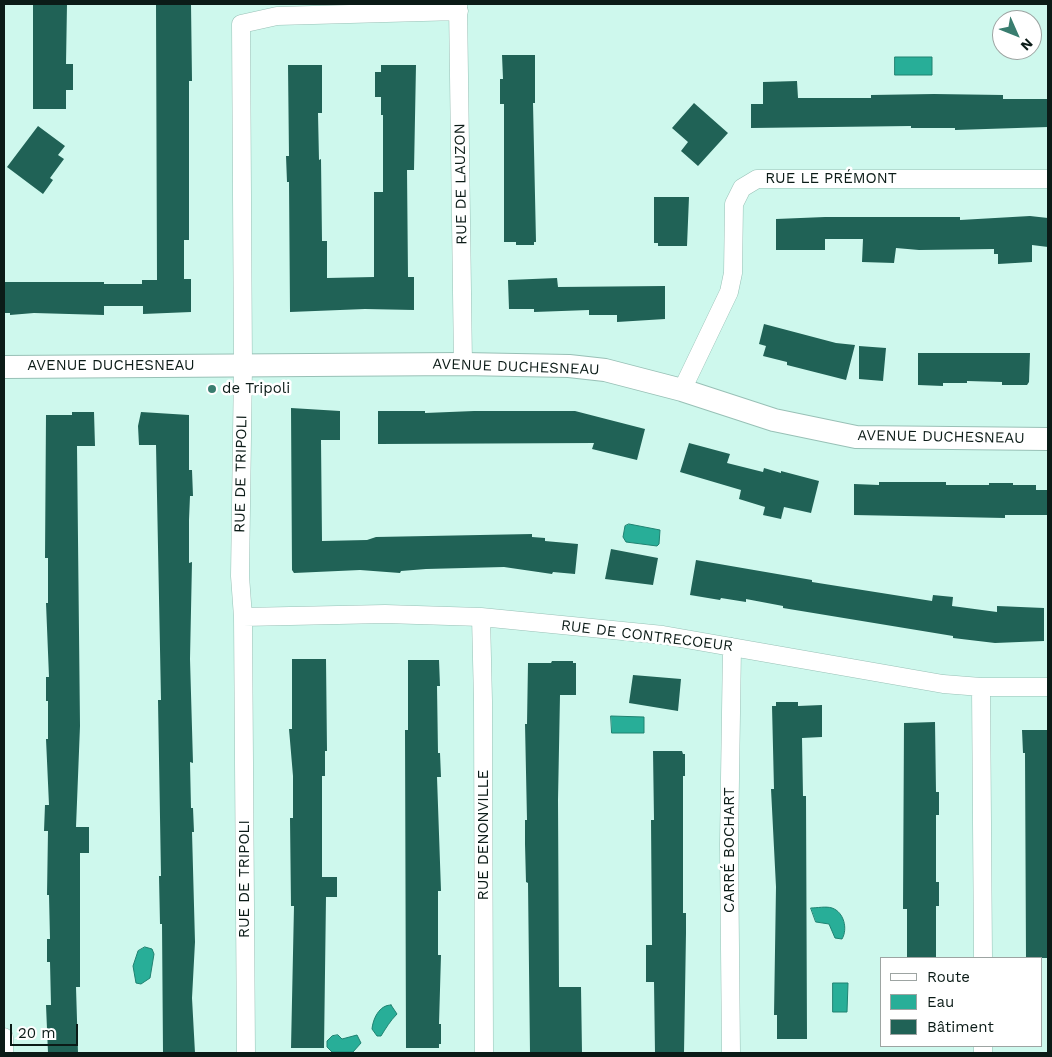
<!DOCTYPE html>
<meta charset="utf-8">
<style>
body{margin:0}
#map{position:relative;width:1052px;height:1057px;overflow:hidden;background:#cef8ed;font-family:"Work Sans",sans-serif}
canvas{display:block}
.frame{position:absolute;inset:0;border:5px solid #0b1b17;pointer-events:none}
.legend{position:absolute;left:880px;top:957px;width:162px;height:90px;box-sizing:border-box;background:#fff;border:1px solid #9da4a2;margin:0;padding:6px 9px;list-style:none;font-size:15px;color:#0b1b17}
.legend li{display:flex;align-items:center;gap:10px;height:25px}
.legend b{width:25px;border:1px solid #9da4a2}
.north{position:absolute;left:992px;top:10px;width:50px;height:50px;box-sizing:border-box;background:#fff;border:1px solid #9da4a2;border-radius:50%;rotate:134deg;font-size:14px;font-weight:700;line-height:20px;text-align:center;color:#0b1b17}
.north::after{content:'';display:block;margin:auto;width:18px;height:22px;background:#397d6f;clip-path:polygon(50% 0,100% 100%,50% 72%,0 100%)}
.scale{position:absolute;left:10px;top:1024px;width:68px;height:22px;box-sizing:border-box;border:2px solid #0b1b17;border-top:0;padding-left:6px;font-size:15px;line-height:18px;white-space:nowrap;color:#0b1b17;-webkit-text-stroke:4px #fff;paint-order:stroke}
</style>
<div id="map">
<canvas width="1052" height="1057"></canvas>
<div class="frame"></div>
<ul class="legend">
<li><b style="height:6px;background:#fff"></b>Route</li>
<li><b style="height:14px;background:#28ae98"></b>Eau</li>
<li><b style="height:14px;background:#206256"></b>Bâtiment</li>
</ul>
<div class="north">N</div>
<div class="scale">20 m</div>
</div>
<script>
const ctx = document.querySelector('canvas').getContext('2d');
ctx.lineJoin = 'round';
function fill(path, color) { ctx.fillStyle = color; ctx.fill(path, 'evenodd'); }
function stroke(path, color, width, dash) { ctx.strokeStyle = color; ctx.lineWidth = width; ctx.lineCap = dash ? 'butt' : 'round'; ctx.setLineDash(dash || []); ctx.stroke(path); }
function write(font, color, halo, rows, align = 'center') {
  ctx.font = font + ' "Work Sans",sans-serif'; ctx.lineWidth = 5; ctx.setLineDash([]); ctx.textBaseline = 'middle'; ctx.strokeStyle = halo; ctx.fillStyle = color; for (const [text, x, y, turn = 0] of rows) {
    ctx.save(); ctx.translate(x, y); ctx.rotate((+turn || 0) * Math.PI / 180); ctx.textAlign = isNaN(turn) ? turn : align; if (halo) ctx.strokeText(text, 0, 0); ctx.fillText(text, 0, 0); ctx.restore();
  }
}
const water = new Path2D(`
 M895,57H932V75H895Z
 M629,524L660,530L659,544L657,546L626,542L623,537L625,526Z
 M611,716L644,717V733H612Z
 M811,908C817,908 826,906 832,908C844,912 848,929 842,939L835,938L829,924L816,922Z
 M145,947L152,949L154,954L150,978L141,984L136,983L133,966L138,951Z
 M833,983H848L847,1012H833Z
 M391,1005L397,1014C390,1021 386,1028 381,1036H377L372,1029C373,1019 379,1005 391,1005Z
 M338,1035L342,1039L357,1035L361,1043L353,1052H332L327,1047V1041L332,1036Z`);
const building = new Path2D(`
 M33,4H67L66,64H73V90H66V109H33Z
 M156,4H191L192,81H189V240H184V279H191V312L143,314V306H104V315L34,313L10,315V313H4V282H104V284H142V280H157Z
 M502,55H535V103H533L536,242H534V245H516V242H504V104H500V79H503Z
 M288,65H322V113H318L319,160L321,159L322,241H327V278L374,277V192H383V115H381V97H375V72H381V65H416L414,170H407L408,277H414V310L365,309L290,312L289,182H287L286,156H289Z
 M797,81L798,98H871V95L934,94L1003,95V99H1048V127L955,130V128H911V126L751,128V104H763V82Z
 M694,103L728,133L698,166L681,151L688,142L672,128Z
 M38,126L65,146L58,155L64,159L50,178L53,180L43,194L7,167Z
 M654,197H689L687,246H658V243H654Z
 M1030,216L1048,218V247L1032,245V262L998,264V254H994V249L919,250L896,248L894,263L862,262L863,239H825V250H776V219L825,217H960V220Z
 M557,278L558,287L665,286V319L617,322V315H589V310L534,312V309H509L508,280Z
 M764,324L836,343L855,345L846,380L787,365V362L763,356L766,346L759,344Z
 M859,346L886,348L883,381L859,379Z
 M918,353H1030L1029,382L1027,385H1002V382L967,381V383H943V386L918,385Z
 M291,408L340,411V440H321L322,541L367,540L376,537L532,534V537L545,538V541L578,544L575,574L553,572L552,574L504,567L426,569L401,571L400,573L360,570L294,573L292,570Z
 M378,411H425V413L474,411H575L645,429L637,460L592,449L594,443L378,444Z
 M72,412H94L95,446H77L80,726L76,827H89V853H80V987H76L78,1053H48L46,1005H51L50,962H47V939H50L49,895H47L48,831H44L45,805H49L46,739H48V701H46V677H49L46,603H48V558H45L46,415H72Z
 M141,412L189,415V470H192L193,496H190L189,520V563L192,562L190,659L193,763L190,762L191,808H193L194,832H192L195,942L192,998L195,1053H163L162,924H160L159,876H161L158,700H161L156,445H139L138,426Z
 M689,443L730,454L727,463L763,472L764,468L781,473V471L819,481L811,513L784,507L781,519L763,515L765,507L739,499L741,490L680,472Z
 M879,482H946V485H989V483H1013V485H1036V490H1048V515H1005V518L854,515V484L879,485Z
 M611,549L658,558L653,585L605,579Z
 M696,560L812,580V582L932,601L933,595L953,597L952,606L997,612V606L1044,608V641L995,643L953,638V636L783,608V606L746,599V602L721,598L720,600L690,595Z
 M292,659H326L327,751H325V776H322V877H337V897H326L324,1048H291L294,906H291L290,818H293V776L289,729H292Z
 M408,660H439L440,686H437L438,753H440L441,777H437L441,891H438V955H441L439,1024H441V1044H439V1048H406L405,730H408Z
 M552,661H573V663H576V695H560L558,800L559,987H581L582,1053H530L528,883L526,882L525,844V820H527L525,724H527L528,663H551Z
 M633,675L681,679L678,711L629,703Z
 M776,702H798V706L822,705V737L802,738L803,796H806L807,1039H777V1015H774L776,887L771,789H774L772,706H776Z
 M935,722L936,792H939V815H936V882H939V906H936V958H907V909H903L904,723Z
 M1022,730H1048V958H1026L1025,753H1023Z
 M653,751H682L683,754H685V776H683V913H686V933L684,1053H655L654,982H646V945H652L651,820H654Z`);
const minor = new Path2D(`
 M458,4L463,364
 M682,390L729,292L733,273L734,204L742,188L757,179H1048
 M243,617L385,614L481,617L663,635L943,684L981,687H1048
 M481,617L483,701L484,1053
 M981,687L983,958
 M4,1037V1053
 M983,1046V1053
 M246,1053L243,617L240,576L243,366L241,24L277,16L459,11
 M731,1053L729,844L732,647`);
const tertiary = new Path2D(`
 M4,367L463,364L569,366L605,370L682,390L774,420L856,437L1048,439`);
const markers = [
 [212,389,5,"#397d6f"]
];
const streetNames = [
 ["RUE LE PRÉMONT",831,179],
 ["RUE DE LAUZON",461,184,-91],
 ["AVENUE DUCHESNEAU",111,366],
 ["AVENUE DUCHESNEAU",516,367,2],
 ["AVENUE DUCHESNEAU",941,437,1],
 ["RUE DE TRIPOLI",241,474,-89],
 ["RUE DE CONTRECOEUR",647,636,7],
 ["RUE DENONVILLE",484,835,-90],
 ["CARRÉ BOCHART",730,850,-90],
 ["RUE DE TRIPOLI",245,879,-90]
];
const poiNames = [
 ["de Tripoli",222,389]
];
fill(water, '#28ae98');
stroke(water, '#1f8271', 1);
fill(building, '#206256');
stroke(minor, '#98c0b6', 19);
stroke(tertiary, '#98c0b6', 24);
stroke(minor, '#fff', 18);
stroke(tertiary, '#fff', 22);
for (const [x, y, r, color] of markers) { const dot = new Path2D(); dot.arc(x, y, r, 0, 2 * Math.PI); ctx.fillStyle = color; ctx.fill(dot); stroke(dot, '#fff', 2); }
write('15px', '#0b1b17', '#fff', streetNames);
write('15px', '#0b1b17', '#fff', poiNames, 'left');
</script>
